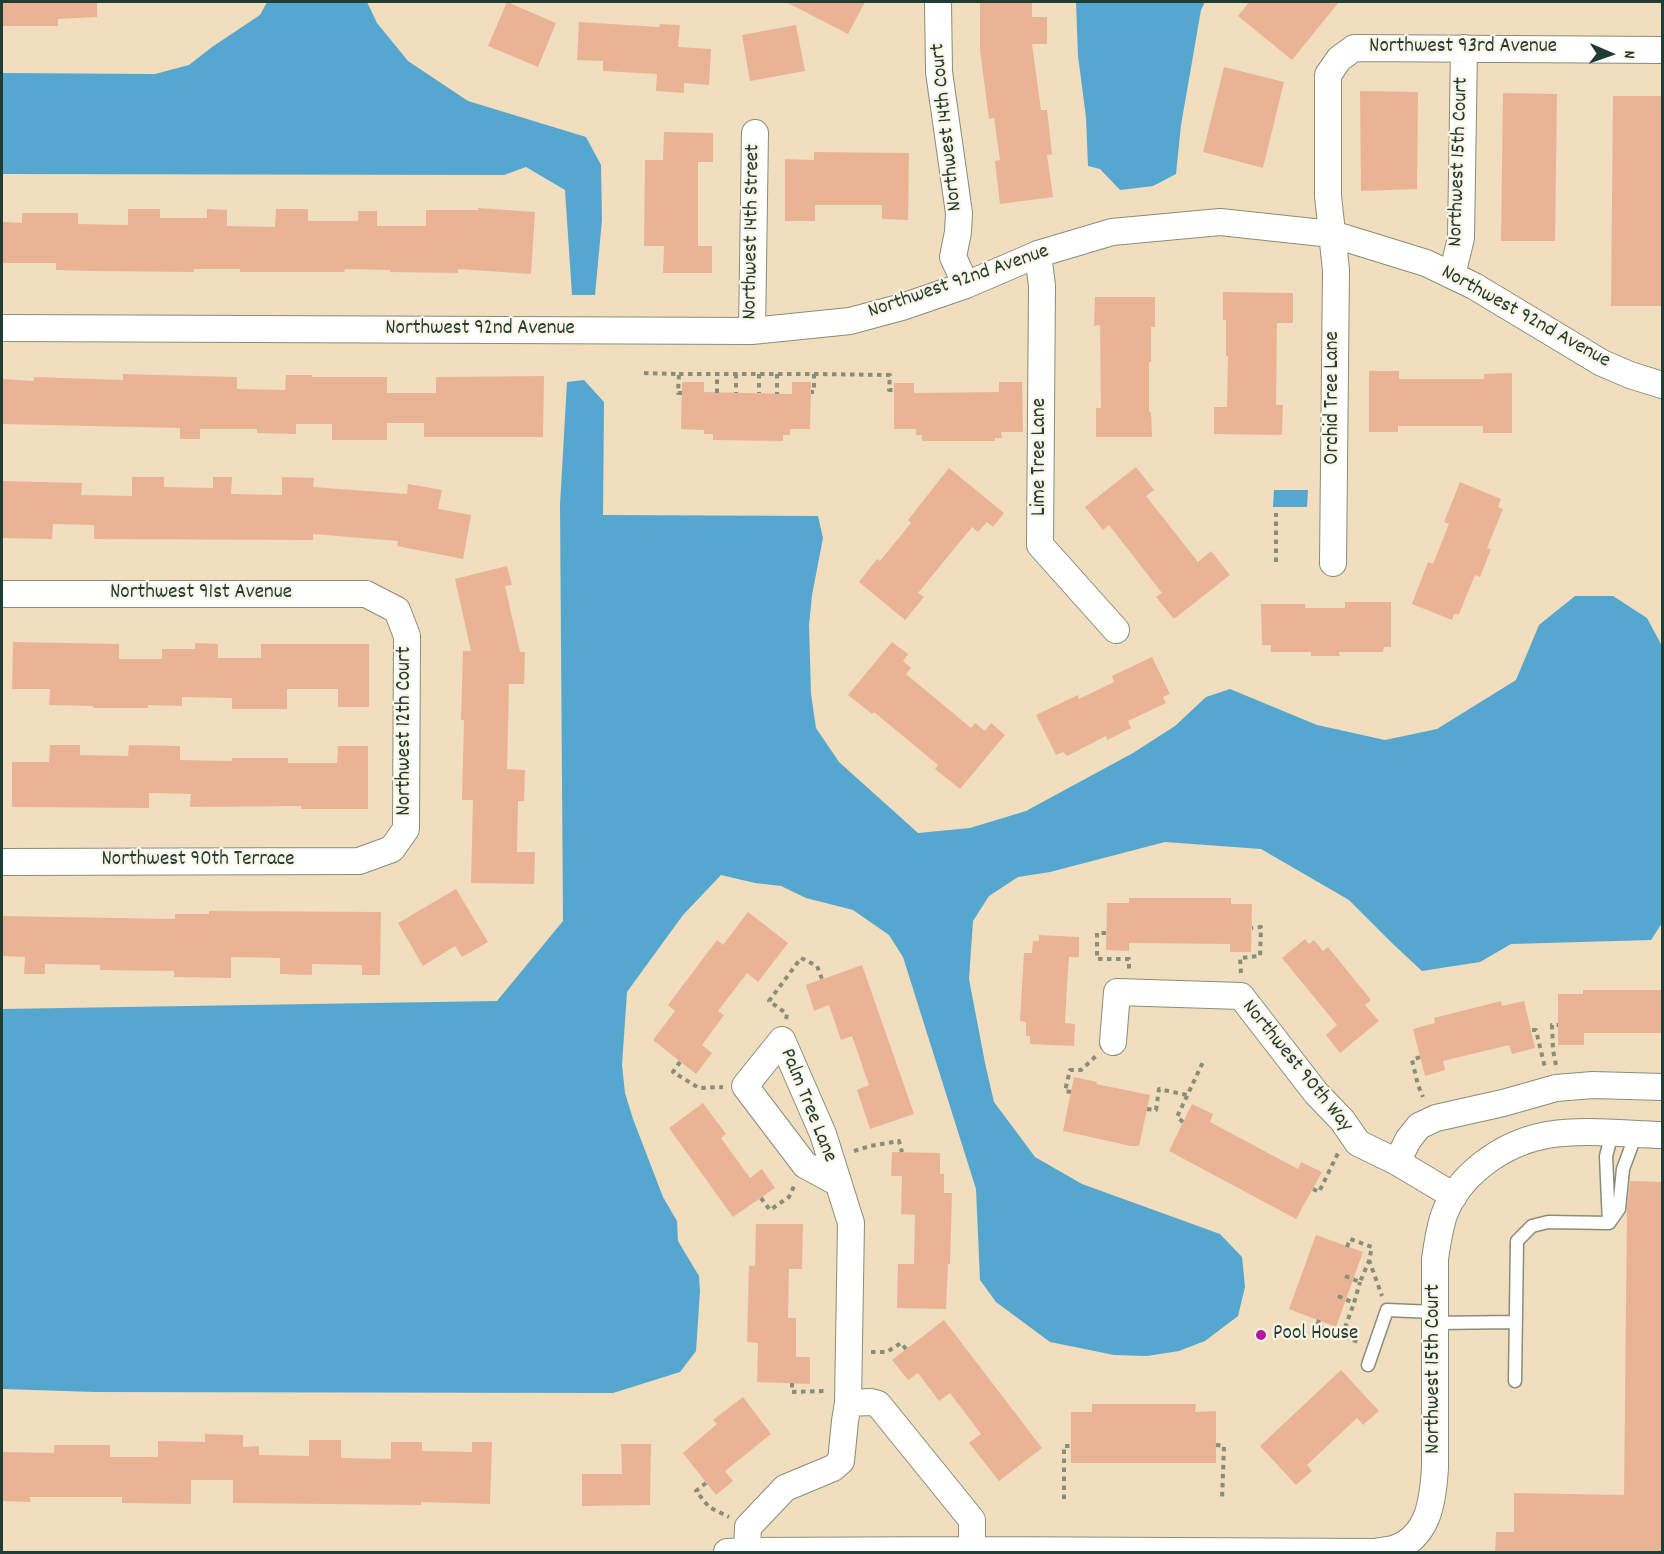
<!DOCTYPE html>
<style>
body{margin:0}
#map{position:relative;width:1664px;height:1554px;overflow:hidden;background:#f0debe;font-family:Dekko,sans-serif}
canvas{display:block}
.frame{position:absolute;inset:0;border:3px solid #1f3d34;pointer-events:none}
.north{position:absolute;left:1580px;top:24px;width:60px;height:60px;-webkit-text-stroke:4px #fcf5e5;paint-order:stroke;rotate:92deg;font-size:16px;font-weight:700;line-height:24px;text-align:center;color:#1f3d34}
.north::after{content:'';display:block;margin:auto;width:21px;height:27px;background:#1f3d34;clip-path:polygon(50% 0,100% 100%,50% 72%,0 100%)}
</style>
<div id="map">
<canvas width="1664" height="1554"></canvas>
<div class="frame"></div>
<div class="north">N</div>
</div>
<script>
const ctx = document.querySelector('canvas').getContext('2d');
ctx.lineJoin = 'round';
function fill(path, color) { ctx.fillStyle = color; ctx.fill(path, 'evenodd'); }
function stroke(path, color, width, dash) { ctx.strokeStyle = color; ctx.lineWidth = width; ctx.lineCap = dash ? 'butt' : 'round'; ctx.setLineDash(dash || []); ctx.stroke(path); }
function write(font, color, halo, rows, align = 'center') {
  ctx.font = font + ' Dekko,sans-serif'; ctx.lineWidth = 4.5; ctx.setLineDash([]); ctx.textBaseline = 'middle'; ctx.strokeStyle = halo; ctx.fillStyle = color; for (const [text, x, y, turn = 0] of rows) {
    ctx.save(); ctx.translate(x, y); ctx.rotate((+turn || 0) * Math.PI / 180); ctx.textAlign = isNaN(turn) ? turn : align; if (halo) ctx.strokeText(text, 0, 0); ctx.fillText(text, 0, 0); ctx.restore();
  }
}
const water = new Path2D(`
 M267,2H367L377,23L408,61L468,101L586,137L601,165L602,220L595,295H572L565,190L526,167L504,175L2,174V73L155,74L189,65L212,47L260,15Z
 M1076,2H1205L1201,10L1181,125L1176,174L1153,186L1120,190L1100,169L1088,166L1086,117L1078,56Z
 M584,380L604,402L603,515L818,516L823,538L812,595L809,625L811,694L816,728L839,762L918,833L970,828L1026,811L1133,753L1175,726L1206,697L1230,689L1317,725L1385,740L1437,729L1516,680L1539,625L1575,596H1613L1647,618L1662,646V923L1651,940L1511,944L1480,962L1422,971L1393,944L1349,900L1261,849L1165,842L1050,872L1018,877L989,896L973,921L969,979L985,1063L994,1102L1035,1157L1082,1184L1220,1234L1242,1257L1245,1287L1238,1316L1205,1341L1179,1351L1147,1356L1114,1355L1050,1342L996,1302L980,1280L976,1189L903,957L889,935L853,910L806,898L781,886L755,883L721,875L683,915L627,992L622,1065L625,1093L633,1119L663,1197L677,1221L678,1241L699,1276L700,1291L696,1351L680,1372L613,1393L96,1392L2,1389V1009L497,1001L563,921L560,505L567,382Z
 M1274,490H1308L1307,507H1273Z`);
const building = new Path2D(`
 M3,2H97V17L58,19V26H2Z
 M507,2L556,23L538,67L488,46Z
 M786,2H865L848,34Z
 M980,2H1032V17H1047V44H1032L1041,110H1047L1052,154L1047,155L1053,197L1000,204L995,161L1000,160L994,118L989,119L980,50Z
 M1249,2H1339L1292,60L1238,16Z
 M579,22L659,27L660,24L680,25L678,47L711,49L709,85L684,83V93L656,91L657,74L603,71V61L577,60Z
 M796,25L805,71L750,81L742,35Z
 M1224,67L1284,82L1263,168L1203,152Z
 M1360,91L1418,92L1417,189L1361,191Z
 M1503,93L1557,94L1555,241H1501Z
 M1613,96H1662V306H1611Z
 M664,132L713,133V162H698V246H712V273H663L664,246H644L645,160H663Z
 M814,152L909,153L908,220L882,219V205H815V221H785V159L814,160Z
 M478,208L535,212L531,274L458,269V273L390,272V270L345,269L344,272H240V269H194V272L91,271L56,270V263H2V222L22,223V213H78V224L128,225V209H160V218H207V209L227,210V226L275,227L276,209H308V221H358V211H377V226H426V210H478Z
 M1223,292L1293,293V323H1277L1276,405H1283L1282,435L1214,434V407H1227L1228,356H1226V320H1223Z
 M1095,297H1155V327H1151V362H1149V412H1151L1152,437H1096V408H1101L1100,325L1094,326Z
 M1369,371H1399V379H1484V374L1512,373V433H1483V426H1398V432H1369Z
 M123,374L237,377V389L285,390L286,375H312V377H387V393H436V377L544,376L543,437H424V423H387V440H332V424H296V434L257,433V429H200V439H180V428L2,424V379L34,381V377L123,380Z
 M682,382H704V392L792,394V382H811L810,429H790V435H783V441L713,440V434H704V430L681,429Z
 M999,382H1022L1023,432H1001L1002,438H995V441H922V435H916V429H894V383H914V393L999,392Z
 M1136,467L1154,490L1146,496L1198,562L1211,551L1230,575L1174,619L1156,597L1162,593L1109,525L1103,530L1085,507Z
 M949,468L1004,513L993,527L987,522L978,532L972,527L918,593L924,597L905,620L859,582L877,559L880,561L911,523L908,520Z
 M132,477H164V487L213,488V477H232L231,494L282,495V477L314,478L313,487L407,494L408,484L442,490L438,509L471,515L463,559L397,546L398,541L313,534V540L94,539V525L53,524L52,539L2,538V481L82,483L81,495L132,496Z
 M1460,482L1501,499L1498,507L1503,509L1487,548L1491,549L1480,577L1475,575L1459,614H1454L1452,620L1412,604L1428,562L1433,564L1449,524L1444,522Z
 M507,566L512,585L505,586L520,652H525L524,684H509L507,769L525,770L524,801H518L517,852H535L534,884L471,883L473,800H462L464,720H461L463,651H471L455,579Z
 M1345,602H1391V647H1384L1383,652H1339L1340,656H1311V652H1271V645H1262L1261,604H1305V608H1345Z
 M13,642L119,644V659H162V649H195V643L218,644V658H261V644H369V707H338V689H287V709H232V698L182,697V706L148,705V708H93V706L49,705L50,689H12Z
 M892,642L908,654L903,661L911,668L906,674L971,728L975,723L985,731L991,723L1005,735L960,789L935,769L938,765L874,712L872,714L848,695Z
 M1152,657L1170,694L1163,697L1166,703L1128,721L1131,728L1107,740L1106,736L1067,756L1063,752L1056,755L1036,715L1078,695L1079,699L1114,682L1112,676Z
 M50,745H80V755L128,756L129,745L180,746V760L232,761V758H288V763H337L338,746H368V809H301V806L190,807L191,794L149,793V808L12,807V762H49Z
 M456,889L488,942L462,957L455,946L423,966L398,923Z
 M1129,898H1231V904H1252L1251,952H1230V944L1129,943V951L1106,950L1107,903H1129Z
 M209,911L381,912L380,975H362V965L312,964V975L280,974V958L231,957V978L174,977V971L100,970V965L45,964V974H24L25,957L2,956V916L175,919V914H209Z
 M748,912L788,943L758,982L747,973L718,1011L724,1015L702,1045L712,1053L696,1074L653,1040L675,1011L668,1005L717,940L723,945Z
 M1039,935L1079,937V957H1069L1067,984L1065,1023L1075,1024L1074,1046L1030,1044V1036H1026V1022L1020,1021L1024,953H1032L1033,941H1039Z
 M1305,939L1309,944L1314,940L1323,951L1328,947L1371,1000L1365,1005L1379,1021L1340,1053L1326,1035L1337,1025L1282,958Z
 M862,965L914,1114L870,1129L857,1090L869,1085L852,1036L841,1040L829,1005L814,1011L806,985Z
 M1583,990H1662V1033H1584V1045H1558V994H1583Z
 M1501,1001L1502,1006L1524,1001L1535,1048L1512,1054L1509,1045L1443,1061L1445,1070L1425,1076L1413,1029L1435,1023L1434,1018Z
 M1074,1077L1097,1082L1096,1084L1150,1095L1139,1146H1131L1063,1131Z
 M703,1103L726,1134L721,1138L750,1178L762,1169L775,1188L733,1217L669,1128Z
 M1192,1104L1213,1114L1210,1122L1298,1169L1301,1162L1322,1172L1296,1219L1169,1151Z
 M892,1152L940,1153V1174H944V1193H952L950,1264H948L946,1309L897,1308L898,1264H914L915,1215L901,1214L902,1176H891Z
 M1630,1181L1662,1182V1552H1495L1496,1532H1514V1493L1624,1495L1627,1208Z
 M756,1224H803L802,1269H789L788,1318H796V1357H810V1384L757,1382L758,1343L747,1342L749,1266H755Z
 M1316,1235L1363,1252L1336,1327L1289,1309Z
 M944,1320L1042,1448L999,1481L969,1443L981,1434L950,1393L939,1401L918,1373L908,1380L892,1360Z
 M1341,1370L1379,1411L1363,1425L1357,1418L1307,1465L1312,1471L1296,1485L1260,1446Z
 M743,1397L771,1434L725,1471L733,1481L716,1495L683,1453L717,1424L713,1420Z
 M1092,1404H1196L1195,1412L1216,1411V1463H1071V1412H1092Z
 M205,1434L243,1435V1447L259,1446V1455L309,1456V1440H341V1458L391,1459V1442H422V1451L472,1452V1442H492L490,1504L421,1502V1505L233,1503V1480H191V1504L122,1503V1497H30V1502L2,1501V1452L54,1453V1445H110V1457H158V1441L205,1442Z
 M621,1444H651L650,1505L582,1506V1474H622Z`);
const path = new Path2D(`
 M644,373L679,374L678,393H682
 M679,374H814V392H811
 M736,374V393
 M759,374V393
 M777,374V394
 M814,374L890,375L889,390H894
 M717,393V374
 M1276,562V513
 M1106,933H1097V959H1129V970
 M1241,973L1240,958L1260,956L1261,927L1252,928
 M786,1019L787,1014L769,1001L801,958L817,966L822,979
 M1532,1030H1536L1545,1068
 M1420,1057L1412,1060L1418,1085L1423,1097
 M680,1062L673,1072L699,1088L723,1087
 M1556,1065L1553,1050L1552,1025H1558
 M1071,1092L1065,1091L1070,1070H1081L1096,1056
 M1147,1109L1156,1110L1159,1089L1187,1095
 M1183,1122L1177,1117L1203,1062
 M854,1151L870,1146L899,1141L902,1152
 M1313,1189L1319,1192L1338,1153
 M761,1198L770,1210L789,1197L794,1186
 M1347,1247L1350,1239L1372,1247L1369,1260L1382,1296
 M1345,1276L1360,1282L1369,1261
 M1338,1296L1354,1303L1360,1282
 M1319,1320L1317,1326L1358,1342
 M1342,1336L1354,1303
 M871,1352H887L901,1343L906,1349
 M792,1383V1392L824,1391
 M1216,1445L1224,1446L1222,1499
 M706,1483L696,1491L709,1507L729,1517
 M1064,1499V1446H1071`);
const lane = new Path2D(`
 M1609,1223L1619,1209L1623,1169L1636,1134
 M1434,1323L1515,1322
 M1368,1365L1387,1310L1434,1312
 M1515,1381L1517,1241L1532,1226L1548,1222L1609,1223L1606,1156L1612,1134`);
const street = new Path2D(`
 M938,2L939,72L959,213L958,232L953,257L966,285
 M1038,254L1042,286L1040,545L1116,630
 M1452,275L1461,238L1464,48
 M2,328L752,331L850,321L902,307L966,285L1038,254L1112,232L1220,222L1332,234L1426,263L1474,286L1602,363L1630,375L1662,385
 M752,331L755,133
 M1333,563L1336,270L1328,196V75L1339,59L1354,48L1662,50
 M2,594H366L397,610L407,636L406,829L392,849L359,861L2,862
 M1113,1042L1117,992L1241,996L1316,1093L1342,1120L1358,1143L1397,1162L1408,1140L1419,1126L1436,1118L1503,1103L1556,1088L1593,1085L1662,1087
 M1397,1162L1454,1196
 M848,1403L871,1402L878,1404L972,1520V1550
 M747,1551L748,1527L785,1488L833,1468L841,1461L845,1421L848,1403L851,1223L823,1134L782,1040L745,1086L805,1165L838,1183
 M727,1552L747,1551L972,1550L1374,1552C1380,1551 1387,1550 1393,1549C1429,1538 1433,1500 1435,1468V1259C1437,1245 1439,1232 1443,1218C1457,1175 1503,1143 1547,1135C1584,1129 1625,1134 1662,1135`);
const markers = [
 [1261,1335,6,"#b5179e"]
];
const streetNames = [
 ["Northwest 93rd Avenue",1463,48],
 ["Northwest 14th Court",948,127,-96],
 ["Northwest 15th Court",1460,162,-88],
 ["Northwest 14th Street",753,232,-89],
 ["Northwest 92nd Avenue",959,283,-19],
 ["Northwest 92nd Avenue",1525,318,29],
 ["Northwest 92nd Avenue",480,330],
 ["Orchid Tree Lane",1334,398,-90],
 ["Lime Tree Lane",1041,457,-90],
 ["Northwest 91st Avenue",201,594],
 ["Northwest 12th Court",406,731,-90],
 ["Northwest 90th Terrace",198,861],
 ["Northwest 90th Way",1296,1067,51],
 ["Palm Tree Lane",807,1106,68],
 ["Northwest 15th Court",1435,1369,-90]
];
const poiNames = [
 ["Pool House",1273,1335]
];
fill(water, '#55a7d0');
fill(building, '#ebb396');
stroke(lane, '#888e79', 15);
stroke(street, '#888e79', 28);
stroke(path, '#888e79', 4, [4.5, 4.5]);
stroke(lane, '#fff', 12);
stroke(street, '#fff', 26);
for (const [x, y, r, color] of markers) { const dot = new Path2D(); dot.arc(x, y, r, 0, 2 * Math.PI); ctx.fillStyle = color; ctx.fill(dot); stroke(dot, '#fcf5e5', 2); }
write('21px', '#1f3d34', '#fcf5e5', streetNames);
write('21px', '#1f3d34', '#fcf5e5', poiNames, 'left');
</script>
